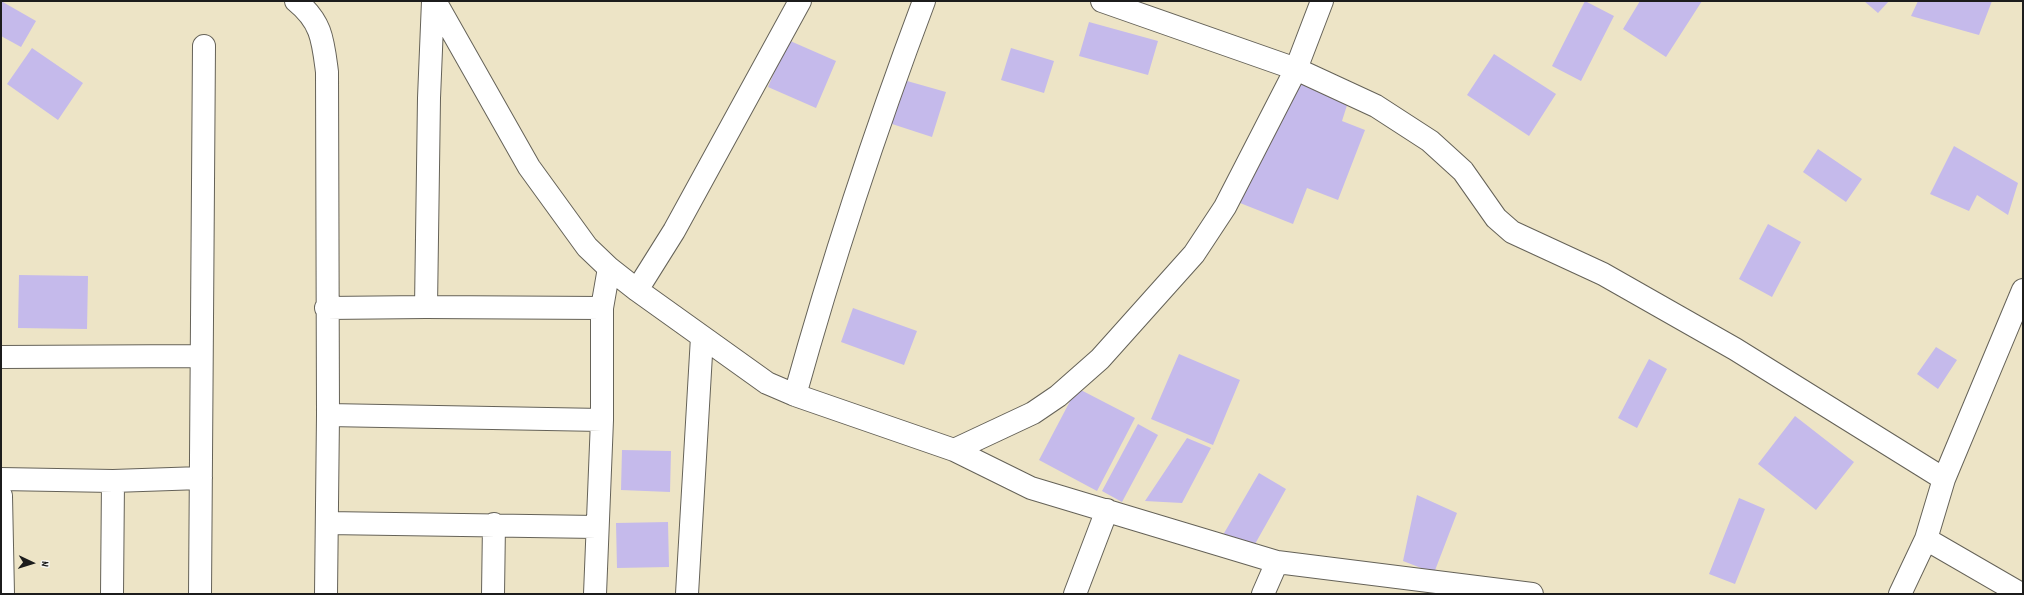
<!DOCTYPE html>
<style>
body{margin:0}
#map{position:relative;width:2024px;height:595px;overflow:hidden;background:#ede4c6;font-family:Dekko,sans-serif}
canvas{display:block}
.frame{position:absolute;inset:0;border:2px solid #1c1c1c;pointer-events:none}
.north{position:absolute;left:12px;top:543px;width:40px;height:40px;-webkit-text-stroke:3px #f6f6f2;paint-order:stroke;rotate:94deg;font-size:11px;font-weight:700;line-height:16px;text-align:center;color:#1c1c1c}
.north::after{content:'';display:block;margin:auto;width:14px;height:18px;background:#1c1c1c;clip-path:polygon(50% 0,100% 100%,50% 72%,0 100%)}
</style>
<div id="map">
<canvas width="2024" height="595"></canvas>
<div class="frame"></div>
<div class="north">N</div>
</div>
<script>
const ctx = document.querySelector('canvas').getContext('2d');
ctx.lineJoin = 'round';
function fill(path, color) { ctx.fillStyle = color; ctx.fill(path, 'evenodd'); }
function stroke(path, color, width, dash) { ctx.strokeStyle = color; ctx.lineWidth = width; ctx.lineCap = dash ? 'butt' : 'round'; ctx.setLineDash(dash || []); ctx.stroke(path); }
const building = new Path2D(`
 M1,1L36,21L21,47L1,36Z
 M1585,1L1614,16L1581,81L1552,66Z
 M1640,1H1702L1666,57L1623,29Z
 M1864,1H1889L1878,13Z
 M1918,1H1992L1979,35L1911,16Z
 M1089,22L1158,41L1148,75L1079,56Z
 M788,40L836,61L816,108L768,87Z
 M32,48L83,83L58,120L7,84Z
 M1011,48L1054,61L1044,93L1001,80Z
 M1494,54L1556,94L1529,136L1467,95Z
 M900,79L946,92L932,137L889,123Z
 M1296,81L1349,99L1342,121L1365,130L1338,200L1307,188L1293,224L1235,201Z
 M1954,146L2018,183L2008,215L1977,195L1969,211L1930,194Z
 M1818,149L1862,179L1846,202L1803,172Z
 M1768,224L1801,242L1772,297L1739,279Z
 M19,275L88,276L87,329L18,328Z
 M853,308L917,331L904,365L841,342Z
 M1936,347L1957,360L1938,389L1917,374Z
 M1179,354L1240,380L1213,445L1151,419Z
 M1649,359L1667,369L1637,428L1618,418Z
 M1077,388L1135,418L1097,491L1039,460Z
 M1795,416L1854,462L1816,510L1758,464Z
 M1138,424L1158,435L1122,502L1102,491Z
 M1187,438L1211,448L1182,503L1145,501Z
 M622,450L671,451L670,492L621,490Z
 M1259,473L1286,489L1255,544L1223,535Z
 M1417,495L1457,513L1434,573L1403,561Z
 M1739,498L1765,509L1735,584L1709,574Z
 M668,522L669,567L617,568L616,523Z`);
const minor = new Path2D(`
 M296,1C322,22 323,41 327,72L328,415L326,594
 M435,1L529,167L587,247L609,268L637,290L767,383L795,395L954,450L1031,488L1277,562L1532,594
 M1102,1L1296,69L1376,106L1430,141L1463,171L1496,218L1512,232L1603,274L1735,349L1944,479
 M637,290L674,231L800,1
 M426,307L429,98L433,1
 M326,308L426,307L602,308
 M1,357L201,356
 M795,395C832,262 875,131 924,1
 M328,415L602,420
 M954,450L1033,413L1058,396L1100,359L1194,254L1225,207L1296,69L1322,1
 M1,479L113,481L201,478
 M1,496L3,594
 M327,523L597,527
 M1926,539L2021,594
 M112,594L113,481
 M200,594L204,46
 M493,594L494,524
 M595,594L602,420V308L609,268
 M687,594L702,337
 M1075,594L1107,510
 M1263,594L1277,562
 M1900,594L1926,539L1944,479L2023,290`);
fill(building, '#c5baeb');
stroke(minor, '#656258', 24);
stroke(minor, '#fff', 22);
</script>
